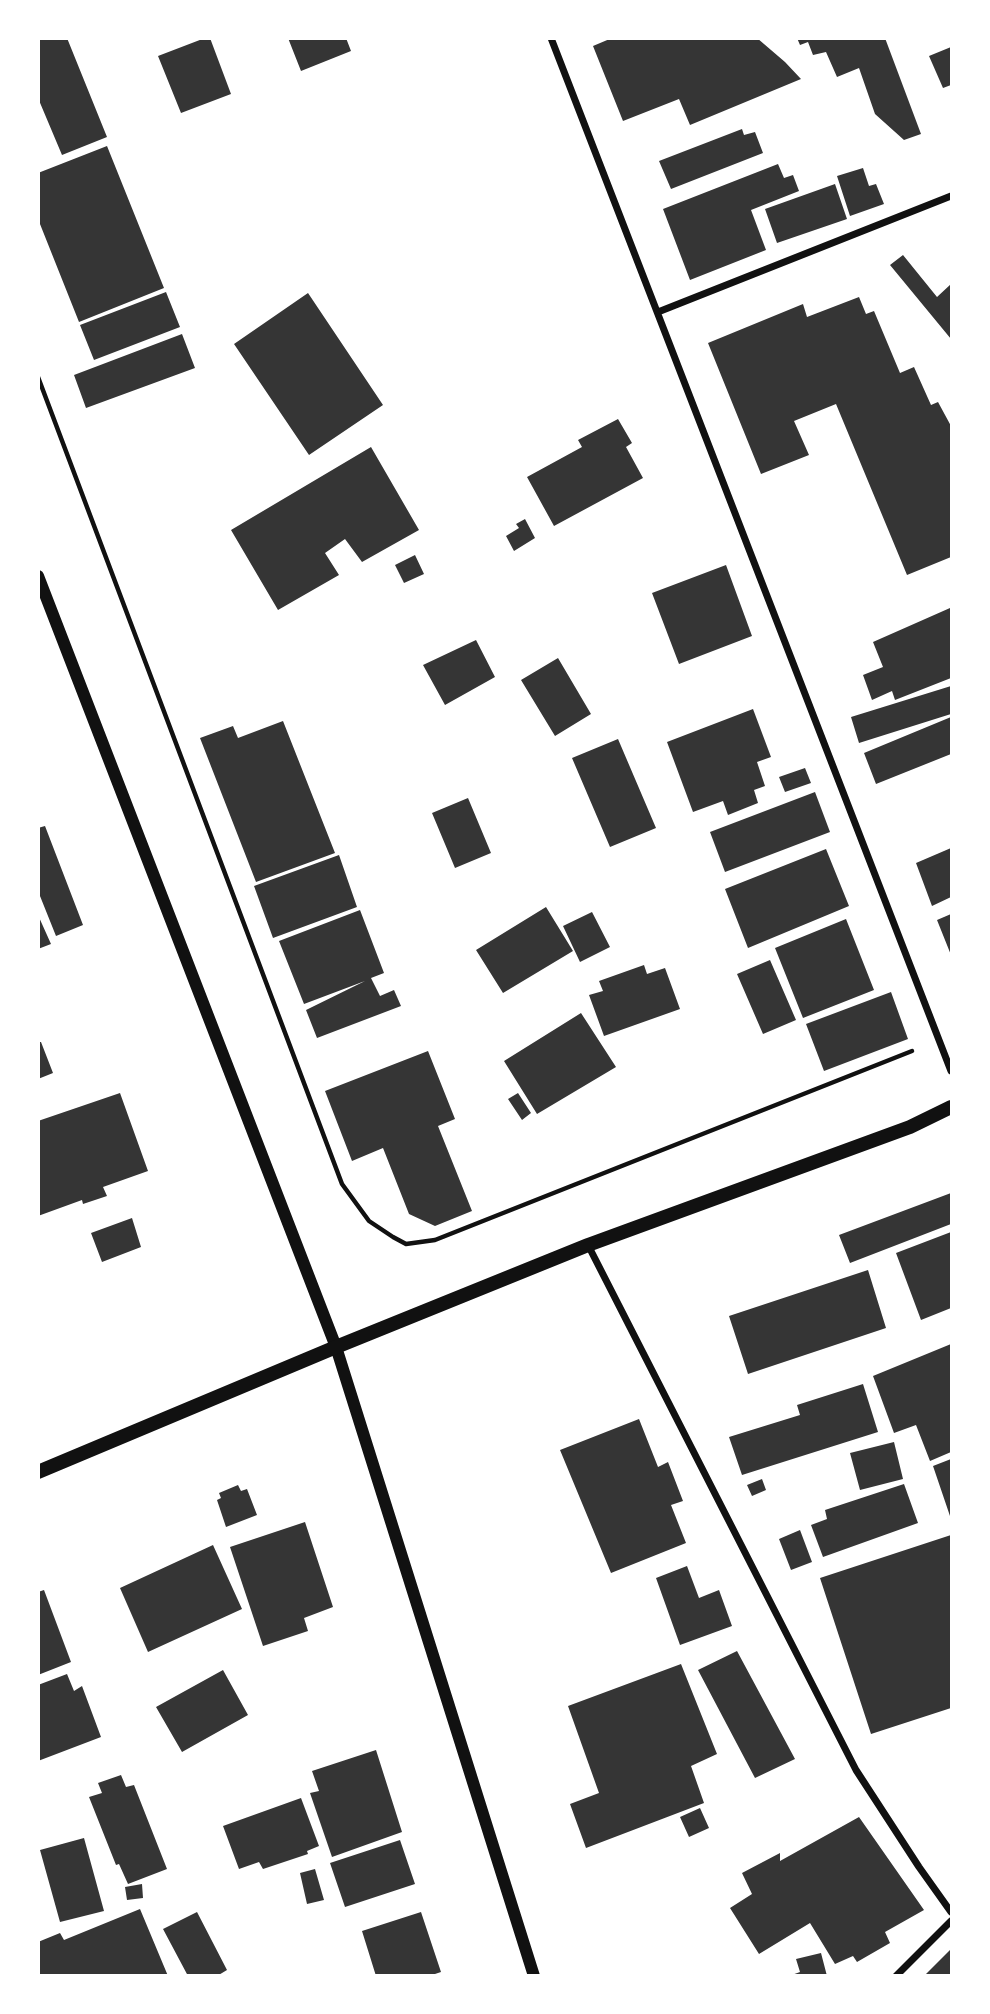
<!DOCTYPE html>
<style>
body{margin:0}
#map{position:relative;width:990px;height:2014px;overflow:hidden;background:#fff;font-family:Overpass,sans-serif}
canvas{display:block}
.frame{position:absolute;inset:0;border:40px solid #fff;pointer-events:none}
</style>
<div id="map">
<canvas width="990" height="2014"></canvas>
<div class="frame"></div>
</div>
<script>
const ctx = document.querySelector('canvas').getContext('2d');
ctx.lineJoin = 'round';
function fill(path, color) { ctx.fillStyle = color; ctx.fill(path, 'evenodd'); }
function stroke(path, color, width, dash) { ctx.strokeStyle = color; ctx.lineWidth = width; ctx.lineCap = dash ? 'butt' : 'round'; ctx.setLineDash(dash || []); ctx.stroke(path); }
const building = new Path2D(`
 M38,38H67L107,137L62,155L38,98Z
 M205,38H210L231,94L181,113L158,56Z
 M288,38H346L351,51L301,71Z
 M612,38H757L785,62L801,79L690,125L679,99L623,121L593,46Z
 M797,38H885L921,134L904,140L875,114L859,68L837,77L826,52L813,55L808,42L800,45Z
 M951,47V85L943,88L929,56Z
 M742,129L744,135L755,132L763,153L671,189L659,161Z
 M107,146L164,288L79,322L38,219V173Z
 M778,164L784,178L793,175L799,191L751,210L766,250L690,280L663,209Z
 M863,168L869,186L876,184L884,204L850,216L837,176Z
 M835,184L847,219L777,243L765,209Z
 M903,255L937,297L951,284V339L890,265Z
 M166,292L180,327L94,360L80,325Z
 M308,293L383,405L309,455L234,344Z
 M859,297L866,314L874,311L900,373L914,367L931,405L938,402L951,426V557L907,575L836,404L794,421L809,455L761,474L708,343L803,304L807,317Z
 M182,334L195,368L86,408L74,375Z
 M618,419L632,443L626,447L643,478L554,526L527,477L582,447L578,440Z
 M371,447L419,530L362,562L345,539L325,553L339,575L278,610L231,530Z
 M525,519L535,538L514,551L506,536L519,528L516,524Z
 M415,555L424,574L404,583L395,565Z
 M726,565L752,636L679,664L652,593Z
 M950,608L951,678L895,700L892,691L872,700L863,675L883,667L873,642Z
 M476,640L495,677L445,705L423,665Z
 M558,658L591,714L555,736L521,680Z
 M951,686V714L859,743L851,717Z
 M753,709L771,757L757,762L765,786L754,790L758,803L728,815L723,801L693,812L667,742Z
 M951,717V754L876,784L864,753Z
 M283,721L335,853L256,882L200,738L233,726L238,738Z
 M618,739L656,828L610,847L572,758Z
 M805,768L811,783L785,792L779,777Z
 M815,792L830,832L725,872L710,832Z
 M468,798L491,853L455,868L432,813Z
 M45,826L83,925L56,936L38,891V828Z
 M951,848V897L932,906L916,863Z
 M826,849L849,906L748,948L725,889Z
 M339,855L357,907L273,938L254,886Z
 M546,907L573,951L503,993L476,950Z
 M360,910L384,973L371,978L380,996L394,990L401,1006L317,1038L306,1010L365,981L304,1004L279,941Z
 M592,912L610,947L580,962L563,926Z
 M951,914V955L937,920Z
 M38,915L51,944L38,949Z
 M846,919L874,990L803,1018L775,948Z
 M770,960L796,1020L763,1034L737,974Z
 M644,965L647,974L665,968L680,1009L604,1036L589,995L603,991L599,981Z
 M891,992L908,1039L824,1071L806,1024Z
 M581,1013L616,1067L537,1114L504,1061Z
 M38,1042H41L53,1073L38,1079Z
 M428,1051L455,1119L438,1126L472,1211L435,1226L409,1214L383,1148L352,1161L325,1091Z
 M120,1093L148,1171L103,1187L107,1196L83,1204L82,1200L38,1216V1121Z
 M518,1093L531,1113L522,1120L508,1099Z
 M951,1193V1224L850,1263L839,1235Z
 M132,1218L141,1247L102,1262L91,1233Z
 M951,1232V1308L921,1320L896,1253Z
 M868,1270L886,1328L748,1374L729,1316Z
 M951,1344V1452L930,1461L916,1425L894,1433L873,1376Z
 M863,1384L878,1432L742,1475L729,1437L800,1415L797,1405Z
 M639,1419L658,1467L668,1462L683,1501L671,1505L686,1543L611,1573L560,1450Z
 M894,1442L903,1479L860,1490L850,1453Z
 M951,1459V1519L933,1466Z
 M762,1479L766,1490L752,1496L747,1485Z
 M904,1484L918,1523L823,1557L811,1525L827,1519L825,1510Z
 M238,1485L241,1491L247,1489L257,1515L226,1527L217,1500L221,1498L219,1493Z
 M305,1522L333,1607L304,1618L308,1631L263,1646L230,1547Z
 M800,1530L812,1562L791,1570L779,1539Z
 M951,1535V1708L871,1734L820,1578Z
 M213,1545L242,1609L148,1652L120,1588Z
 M687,1566L699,1598L719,1590L732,1626L680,1645L656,1578Z
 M44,1590L71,1662L38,1675V1592Z
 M737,1651L795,1759L755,1778L698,1670Z
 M681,1664L717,1754L691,1766L704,1803L586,1848L570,1804L599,1793L568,1706Z
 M223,1670L248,1715L182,1752L156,1707Z
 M67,1674L74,1691L82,1686L101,1737L38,1761V1685Z
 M376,1750L402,1832L332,1857L310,1793L319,1791L312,1771Z
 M121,1775L126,1787L134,1785L167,1869L128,1884L119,1864L116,1865L89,1797L102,1793L98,1783Z
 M301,1798L319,1846L307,1851L308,1854L263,1869L259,1862L239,1869L223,1826Z
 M700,1808L709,1828L689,1837L680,1817Z
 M859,1817L924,1910L885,1932L890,1943L857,1962L853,1956L835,1964L810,1923L759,1954L730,1908L752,1894L742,1873L780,1853V1861Z
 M84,1838L104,1911L60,1922L40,1850Z
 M400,1840L415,1884L345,1907L330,1863Z
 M315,1869L324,1900L307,1904L300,1873Z
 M142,1884L143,1898L127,1900L125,1887Z
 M140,1909L168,1976H38V1942L60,1933L64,1940Z
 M197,1912L227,1970L217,1976H188L163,1929Z
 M421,1912L441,1972L429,1976H376L362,1931Z
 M951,1949V1976H924Z
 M821,1953L827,1976H789L800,1972L796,1959Z`);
const path = new Path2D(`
 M38,377L342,1184L369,1221L393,1237L406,1244L435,1240L912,1051`);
const minor = new Path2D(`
 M551,38L951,1071
 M658,312L951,196
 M588,1245L856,1770L919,1867L951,1912
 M896,1976L951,1921`);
const tertiary = new Path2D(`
 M38,576L336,1347L534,1976`);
const secondary = new Path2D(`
 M38,1472L336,1347L588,1245L910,1127L951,1107`);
fill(building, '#353535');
stroke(path, '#111', 4.5);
stroke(minor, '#111', 7);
stroke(tertiary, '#111', 12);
stroke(secondary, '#111', 14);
</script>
